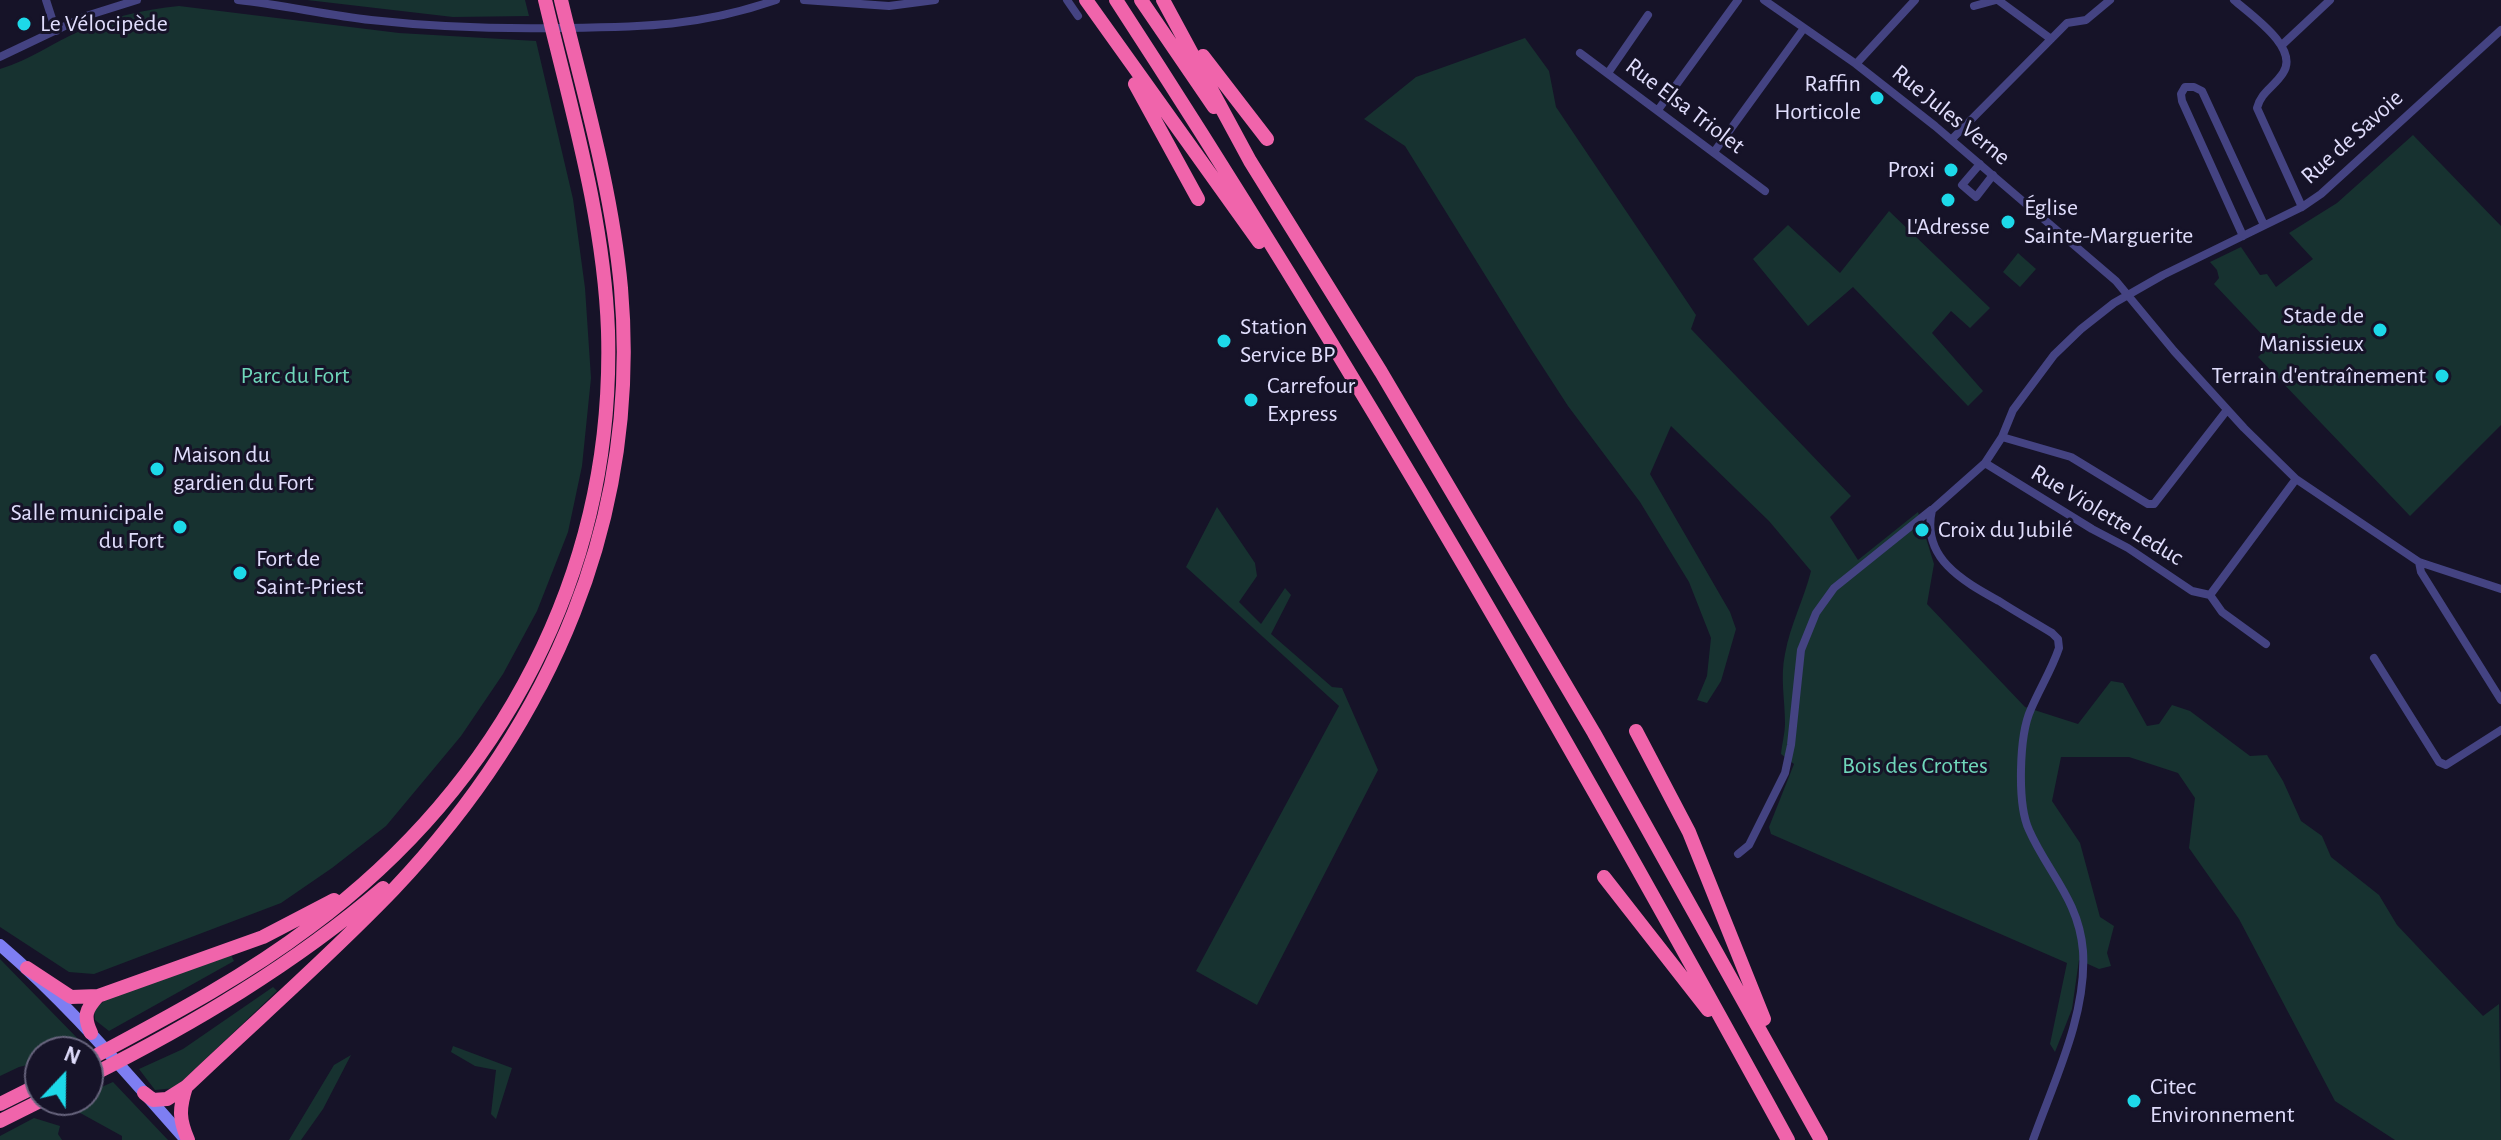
<!DOCTYPE html>
<meta charset="utf-8">
<style>
body{margin:0}
#map{position:relative;width:2501px;height:1140px;overflow:hidden;background:#161328;font-family:"Alegreya Sans",sans-serif}
canvas{display:block}
.north{position:absolute;left:24px;top:1036px;width:80px;height:80px;box-sizing:border-box;background:#161328;border:2px solid #67647d;border-radius:50%;rotate:22deg;font-size:22px;font-weight:700;line-height:32px;text-align:center;color:#e0ddfc}
.north::after{content:'';display:block;margin:auto;width:28px;height:36px;background:#1dd9e9;clip-path:polygon(50% 0,100% 100%,50% 72%,0 100%)}
</style>
<div id="map">
<canvas width="2501" height="1140"></canvas>
<div class="north">N</div>
</div>
<script>
const ctx = document.querySelector('canvas').getContext('2d');
ctx.lineJoin = 'round';
function fill(path, color) { ctx.fillStyle = color; ctx.fill(path, 'evenodd'); }
function stroke(path, color, width, dash) { ctx.strokeStyle = color; ctx.lineWidth = width; ctx.lineCap = dash ? 'butt' : 'round'; ctx.setLineDash(dash || []); ctx.stroke(path); }
function write(font, color, halo, rows, align = 'center') {
  ctx.font = font + ' "Alegreya Sans",sans-serif'; ctx.lineWidth = 6; ctx.setLineDash([]); ctx.textBaseline = 'middle'; ctx.strokeStyle = halo; ctx.fillStyle = color; for (const [text, x, y, turn = 0] of rows) {
    ctx.save(); ctx.translate(x, y); ctx.rotate((+turn || 0) * Math.PI / 180); ctx.textAlign = isNaN(turn) ? turn : align; if (halo) ctx.strokeText(text, 0, 0); ctx.fillText(text, 0, 0); ctx.restore();
  }
}
const green = new Path2D(`
 M307,0H525L529,16L453,17Z
 M179,6L399,33L536,41L573,199L585,288L591,378L582,466L568,532L537,611L503,674L461,736L386,826L332,868L281,903L94,974L69,972L0,927V69C30,60 52,43 80,31C113,16 143,10 179,6Z
 M1525,38L1549,71L1556,107L1696,315L1691,329L1851,496L1830,517L1858,560L1918,512L1934,564L1927,604L2025,707L2078,724L2111,681L2123,683L2147,726L2159,724L2172,705L2190,711L2250,756L2267,755L2283,781L2301,821L2322,836L2331,857L2379,895L2397,925L2483,1016L2499,1004L2501,1140H2395L2335,1101L2239,919L2189,848L2195,798L2178,773L2129,757H2061L2052,801L2080,843L2100,917L2114,926L2107,953L2111,966L2099,969L2079,960L2072,1009L2055,1052L2050,1044L2067,963L1771,834L1769,827L1794,764L1781,754C1782,744 1785,733 1785,723C1785,699 1780,678 1785,654C1790,625 1804,599 1811,571L1769,521L1671,426L1650,474L1730,612L1736,629L1721,681L1707,703L1697,700L1707,676L1711,638L1689,582L1640,502L1568,406L1531,349L1405,146L1364,119L1416,77Z
 M2413,135L2501,226V425L2410,516L2258,357L2271,344L2214,284L2219,278L2217,270L2210,262L2241,247L2260,275L2267,274L2276,287L2313,259L2289,233L2337,203Z
 M1889,211L1990,308L1970,328L1951,311L1932,333L1983,391L1968,406L1853,287L1808,326L1753,259L1788,225L1840,273Z
 M2018,253L2036,269L2020,287L2003,272Z
 M1217,507L1255,563L1257,576L1239,602L1261,624L1285,588L1291,595L1271,634L1332,687L1342,688L1378,770L1257,1005L1196,971L1339,706L1186,567Z
 M231,955L234,961L109,1031L95,1020L94,1009L108,998Z
 M0,959L83,1044L75,1052H40V1062L19,1067L0,1076Z
 M273,987L277,991L175,1088L155,1090L139,1069L183,1049Z
 M453,1046L512,1068L496,1119L491,1114L496,1070L475,1066L451,1052Z
 M351,1055L323,1109L301,1140H289L334,1065Z
 M113,1082L168,1140H122V1136L73,1109V1100H88V1093Z
 M34,1118L60,1126L58,1134L62,1140H0V1136Z`);
const street = new Path2D(`
 M46,0L56,31
 M238,0C283,5 327,15 371,20C434,27 497,29 560,28C641,27 698,27 776,0
 M804,0L889,6L935,0
 M1067,0L1078,16
 M1764,0L1856,64L1935,126L2116,281L2174,351L2244,428L2296,479L2419,562L2501,589
 M1998,0L2051,39
 M2234,0C2251,15 2300,48 2283,73C2274,87 2261,92 2257,108L2302,207
 M1974,6L1996,0
 M2282,45L2330,0
 M1580,53L1765,191
 M0,57L86,16L137,0
 M1856,64L1915,0
 M1608,73L1648,15
 M1658,110L1738,0
 M1952,139L2067,23L2086,20L2110,0
 M1714,152L1804,28
 M1980,164L1962,185L1976,197L1993,175
 M2243,236L2182,101L2181,94L2185,87H2194L2202,91L2264,225
 M2002,437L2071,457L2148,504H2154L2227,410
 M1985,463L2092,529L2128,548L2192,591L2210,595L2222,612L2266,644
 M2419,562L2421,572L2501,700
 M2210,595L2296,479
 M2374,658L2439,762L2446,765L2501,730
 M1738,854L1749,845L1785,773L1791,745L1801,650L1816,613L1834,588L1931,510
 M2033,1140C2054,1081 2087,1015 2083,951C2079,900 2048,873 2029,830C2017,804 2019,735 2031,709C2040,688 2052,669 2059,648L2058,639L2052,633C2034,622 2016,612 1999,601C1963,581 1921,558 1932,510L1985,463L2002,437L2013,410L2054,355L2081,329L2114,303L2163,275L2302,207L2321,194L2501,30`);
const secondary = new Path2D(`
 M0,945C68,1003 126,1073 186,1140`);
const highway = new Path2D(`
 M1086,0L1259,242
 M1116,0C1357,370 1576,753 1788,1140
 M1141,0L1214,107
 M1163,0L1250,161L1381,372L1594,733L1821,1140
 M1203,56L1267,139
 M1135,84L1198,199
 M1636,731L1689,832L1764,1019
 M1604,877L1708,1010
 M27,968L71,997L98,996L263,937L334,900
 M91,1033C83,1016 86,1009 98,996
 M88,1060C164,1019 241,979 310,927C502,784 615,572 608,331C604,218 571,109 545,0
 M88,1077C193,1024 293,965 383,888
 M186,1087C179,1109 179,1119 188,1140
 M144,1093L153,1100L167,1099L186,1087C255,1021 328,958 394,889C551,723 641,518 621,288C612,190 584,95 561,0
 M0,1104L40,1084
 M0,1121L42,1100`);
const markers = [
 [24,24,8,"#1dd9e9"],
 [1877,98,8,"#1dd9e9"],
 [1951,170,8,"#1dd9e9"],
 [1948,200,8,"#1dd9e9"],
 [2008,222,8,"#1dd9e9"],
 [2380,330,8,"#1dd9e9"],
 [1224,341,8,"#1dd9e9"],
 [2442,376,8,"#1dd9e9"],
 [1251,400,8,"#1dd9e9"],
 [157,469,8,"#1dd9e9"],
 [180,527,8,"#1dd9e9"],
 [1922,530,8,"#1dd9e9"],
 [240,573,8,"#1dd9e9"],
 [2134,1101,8,"#1dd9e9"]
];
const poiNames = [
 ["Le Vélocipède",40,24],
 ["Raffin",1861,84,"right"],
 ["Horticole",1861,112,"right"],
 ["Proxi",1935,170,"right"],
 ["Église",2024,208],
 ["Sainte-Marguerite",2024,236],
 ["L'Adresse",1948,227,"center"],
 ["Stade de",2364,316,"right"],
 ["Manissieux",2364,344,"right"],
 ["Station",1240,327],
 ["Service BP",1240,355],
 ["Terrain d'entraînement",2426,376,"right"],
 ["Carrefour",1267,386],
 ["Express",1267,414],
 ["Maison du",173,455],
 ["gardien du Fort",173,483],
 ["Salle municipale",164,513,"right"],
 ["du Fort",164,541,"right"],
 ["Croix du Jubilé",1938,530],
 ["Fort de",256,559],
 ["Saint-Priest",256,587],
 ["Citec",2150,1087],
 ["Environnement",2150,1115]
];
const streetNames = [
 ["Rue Elsa Triolet",1685,106,37],
 ["Rue Jules Verne",1951,115,39],
 ["Rue de Savoie",2352,137,-42],
 ["Rue Violette Leduc",2107,515,31]
];
const parkNames = [
 ["Parc du Fort",295,376],
 ["Bois des Crottes",1915,766]
];
fill(green, '#173230');
stroke(street, '#444382', 8);
stroke(secondary, '#7e7ef2', 12);
stroke(highway, '#f064ab', 14);
for (const [x, y, r, color] of markers) { const dot = new Path2D(); dot.arc(x, y, r, 0, 2 * Math.PI); ctx.fillStyle = color; ctx.fill(dot); stroke(dot, '#161328', 3); }
write('24px', '#e0ddfc', '#161328', poiNames, 'left');
write('24px', '#e0ddfc', '#161328', streetNames);
write('24px', '#6fd6ba', '#161328', parkNames);
</script>
